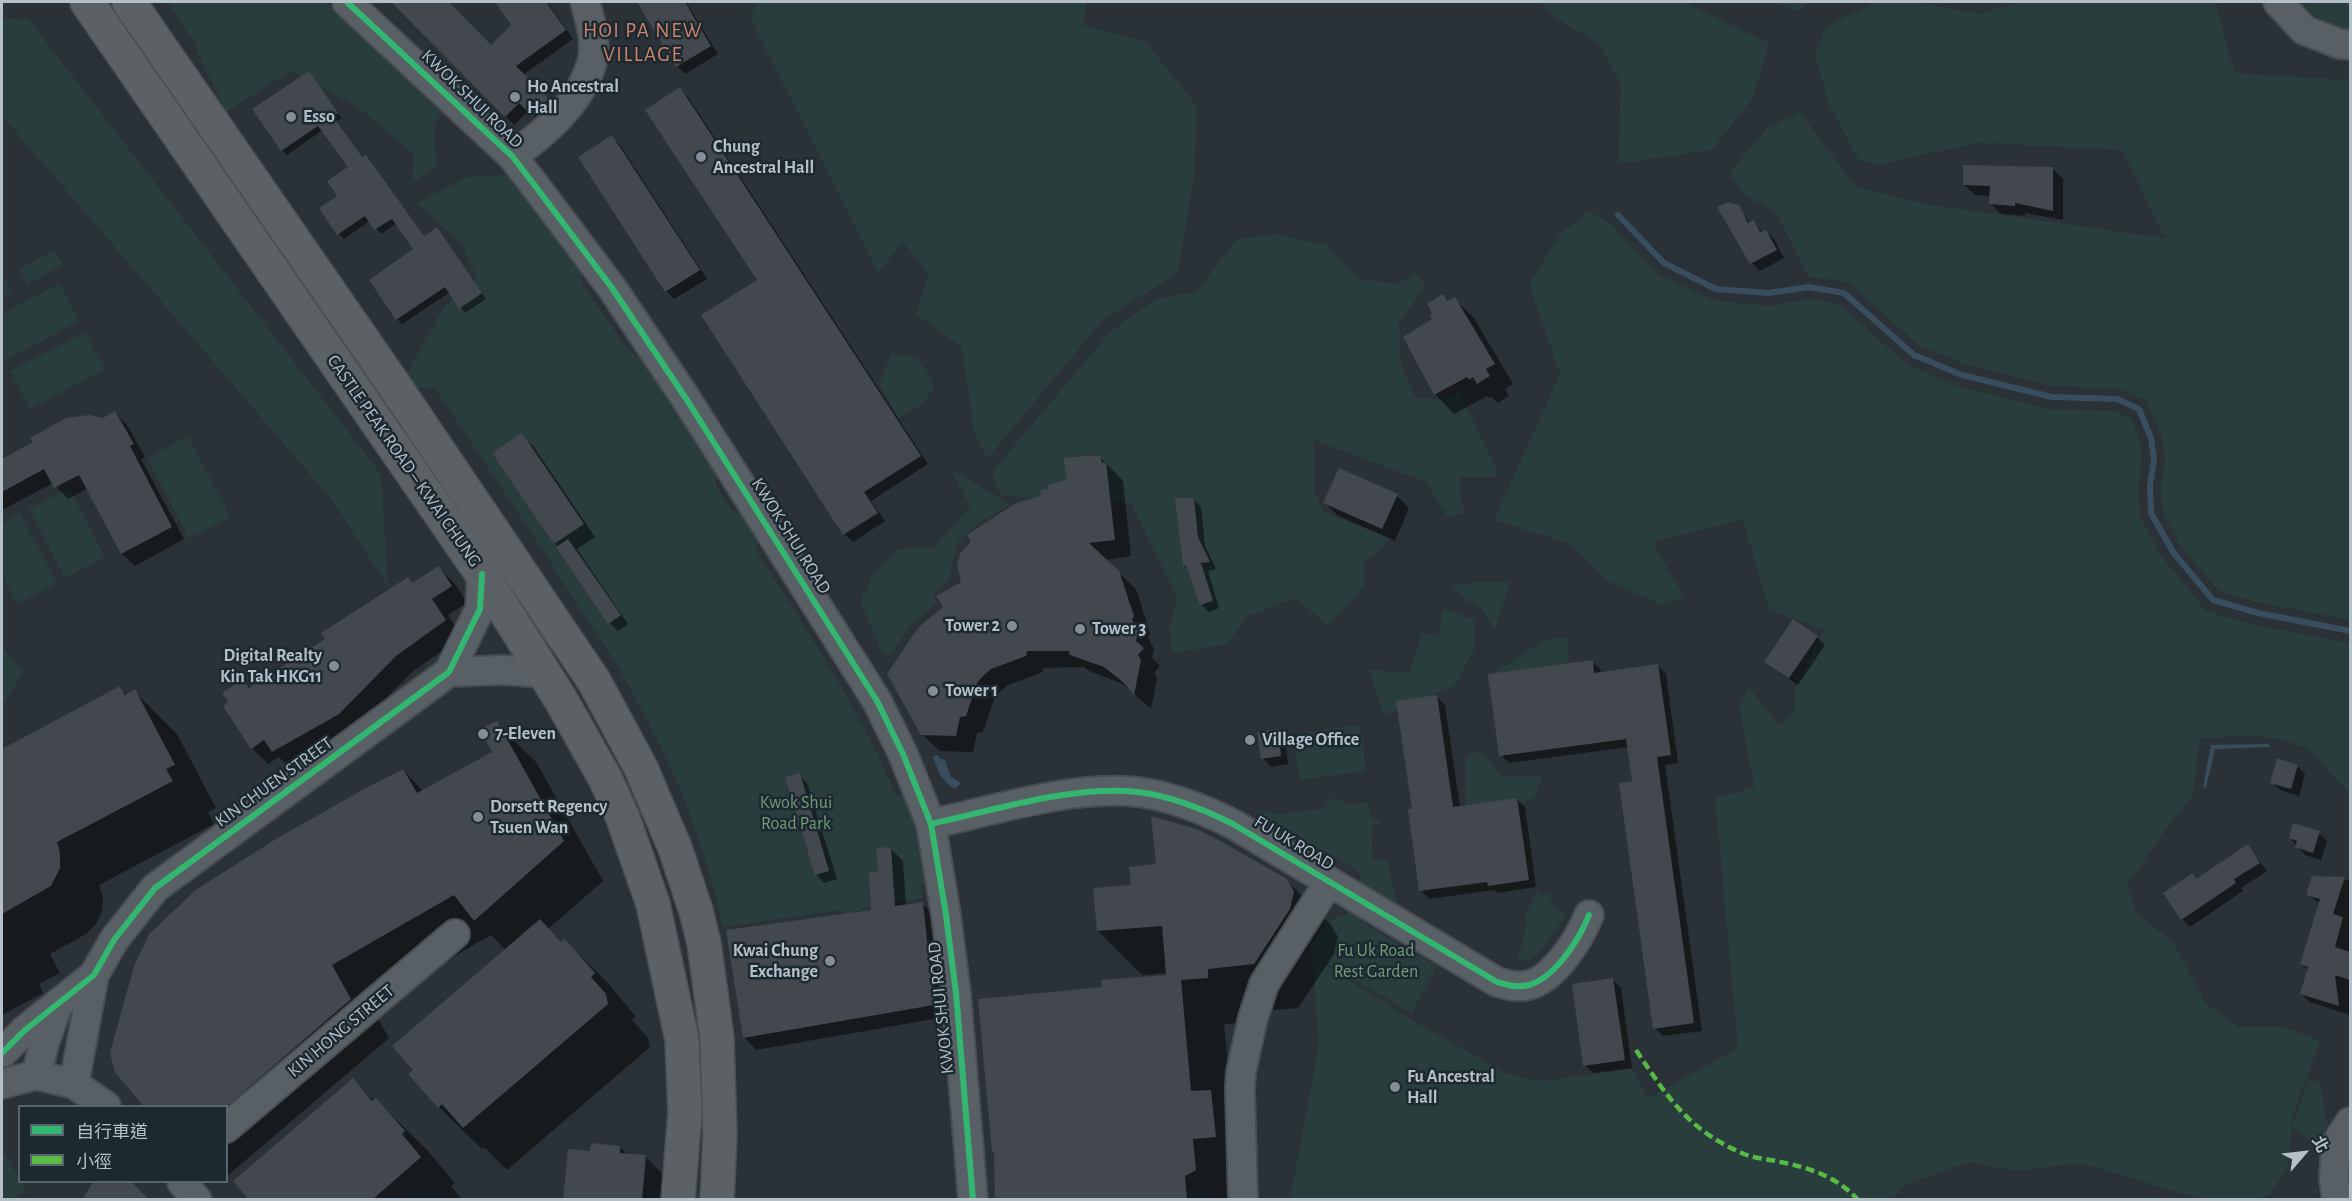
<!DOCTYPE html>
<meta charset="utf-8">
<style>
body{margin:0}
#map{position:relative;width:2352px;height:1201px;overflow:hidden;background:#2a3137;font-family:"Alegreya Sans","Noto Sans TC",sans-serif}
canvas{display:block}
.frame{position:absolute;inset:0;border:3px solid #b4bfc7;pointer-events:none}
.legend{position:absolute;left:18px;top:1105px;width:210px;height:78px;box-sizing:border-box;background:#1d2931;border:2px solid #59656d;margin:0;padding:8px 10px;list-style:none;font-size:18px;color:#b4bfc7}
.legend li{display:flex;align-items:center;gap:12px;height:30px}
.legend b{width:30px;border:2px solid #59656d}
.north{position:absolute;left:2274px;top:1123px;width:60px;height:60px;-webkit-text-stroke:4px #1d2931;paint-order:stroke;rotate:62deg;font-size:16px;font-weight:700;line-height:24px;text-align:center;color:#b4bfc7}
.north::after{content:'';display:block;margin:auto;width:21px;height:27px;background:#b4bfc7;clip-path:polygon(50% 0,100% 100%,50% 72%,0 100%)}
</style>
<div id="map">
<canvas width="2352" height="1201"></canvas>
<div class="frame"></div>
<ul class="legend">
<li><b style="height:8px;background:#33b770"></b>自行車道</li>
<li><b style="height:8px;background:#58b947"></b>小徑</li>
</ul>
<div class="north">北</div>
</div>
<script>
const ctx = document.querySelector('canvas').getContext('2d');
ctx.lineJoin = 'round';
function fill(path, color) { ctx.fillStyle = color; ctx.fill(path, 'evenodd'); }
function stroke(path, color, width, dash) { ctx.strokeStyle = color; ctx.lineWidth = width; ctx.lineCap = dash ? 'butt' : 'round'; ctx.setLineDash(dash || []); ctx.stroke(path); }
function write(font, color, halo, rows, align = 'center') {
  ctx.font = font + ' "Alegreya Sans",sans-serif'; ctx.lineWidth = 5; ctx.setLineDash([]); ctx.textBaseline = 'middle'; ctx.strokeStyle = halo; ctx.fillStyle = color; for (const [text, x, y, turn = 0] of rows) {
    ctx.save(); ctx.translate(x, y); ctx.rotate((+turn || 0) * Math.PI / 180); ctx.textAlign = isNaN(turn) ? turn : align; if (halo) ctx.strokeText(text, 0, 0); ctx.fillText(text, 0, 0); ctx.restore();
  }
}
const green = new Path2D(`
 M167,2H327L333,8H342L444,108L434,126L436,168L412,183L414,155L359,108L291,71L226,112L196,49L197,46Z
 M757,2H1087L1083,25L1146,42L1197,106L1194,175L1178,273L1103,320L987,459L974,433L962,348L916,314L928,274L903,242L878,273L750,18Z
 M1540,2H1685L1769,43L1753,98L1712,150L1618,164L1621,84L1599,44L1554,17Z
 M1774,2H1810L1797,11Z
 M1876,2H1918L1978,14L2018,2H2215L2235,73L2350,80V620L2260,603L2219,591L2181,546L2162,510L2161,487L2165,459L2161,435L2147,401L2119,389L2053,386L1965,364L1920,346L1849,283L1809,277L1775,211L1742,194L1729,173L1768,127L1800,112L1856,187L1931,205L2165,238L2122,150L1979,143L1880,164L1859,161L1830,106L1814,54L1827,26Z
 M2297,2H2350V32L2319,18Z
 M2,18L29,20L381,474L388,587L332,500L2,116Z
 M541,174L593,245L581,283L624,344L661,379L717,469L716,485L733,514L748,508L763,529L756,550C806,630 860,708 896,795L909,792L930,881L920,886L923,898L872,906L845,915L843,910L723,927C717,903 711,874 702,849C677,771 639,700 596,631L592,629L542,549L434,387L406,390L410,368L443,308L477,278L462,244L416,203L467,177Z
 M1589,211L1610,223L1656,273L1713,300L1768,306L1809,299L1839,304L1908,365L1959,386L2050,409L2114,411L2130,418L2140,441L2142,459L2138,486L2140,516L2163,558L2206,611L2255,625L2350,643V794L2309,750L2284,740L2250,735L2200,739L2192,797L2170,823L2127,886L2136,912L2174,943L2206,1003L2239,1027H2284L2320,1041L2293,1115L2287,1169L2269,1195L2259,1199H2201L2081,1163L2016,1171L1967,1162L1904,1186L1893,1199H1290L1319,1045L1312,957L1412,1020L1506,1073L1540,1081L1633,1069L1648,1098L1738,1048L1715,798L1754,787L1739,705L1749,687L1779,725L1794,712L1795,689L1824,629L1769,610L1743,520L1653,542L1684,597L1662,605L1608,581L1568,543L1494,520L1560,374L1529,284L1561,233Z
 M1276,234L1326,245L1361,279L1398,284L1415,272L1426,286L1399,322L1401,364L1415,397L1442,400L1460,393L1496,468L1497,477H1460L1461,499L1465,513L1448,518L1426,482L1314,440V492L1325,513L1391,538L1376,555L1363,562L1364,587L1328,626L1296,598L1246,617L1228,644L1172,653L1169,628L1177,597L1131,503L1001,496L992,472L1111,331L1157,298L1196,292L1237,239Z
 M54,250L63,265L27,285L19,269Z
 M5,277L13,292L2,298V278Z
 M60,283L79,321L5,361L2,354V314Z
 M85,332L105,369L30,409L10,371Z
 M891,354L918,357L935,388L920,406L899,418L879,384Z
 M188,436L231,517L189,539L147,458Z
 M949,467L1010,505L979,523L958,542L949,579L933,594L937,603L909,627L891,654L882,653L860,601L874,572L898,549L934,547L970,507Z
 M69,488L105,557L65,578L29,509Z
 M20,514L57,583L17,604L2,574V524Z
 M1511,581L1495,629L1481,608L1466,600L1452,584Z
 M1443,608L1474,620L1475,648L1455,685L1384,716L1369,670L1409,672L1422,633L1438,636Z
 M1569,638L1568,664L1497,707L1486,678L1545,639Z
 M2,647L24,671L2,706Z
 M1360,725L1366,771L1299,780L1293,734Z
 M1481,750L1502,777L1544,775L1533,799L1497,812L1466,815V757Z
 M1334,797L1348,805L1369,802L1370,816L1381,822L1371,827L1373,861L1387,858L1397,902L1385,907L1359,889L1360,873L1335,856L1325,866L1276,836L1256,811L1282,814L1324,808Z
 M1537,892L1542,896L1550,893L1552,904L1565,915L1544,949L1542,948L1530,960L1517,962L1527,924L1524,918Z
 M1351,903L1368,926L1437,966L1412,1013L1308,953C1317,939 1326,916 1345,916Z
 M2308,1079L2320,1082L2330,1139V1154L2292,1128Z
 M4,1152L26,1192L12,1199H2V1154Z`);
const water = new Path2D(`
 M2269,744V747L2215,749L2206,788L2203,787L2211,745Z
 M938,755L939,758L945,760L951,777L961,783L955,789C942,783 937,769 933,756Z`);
const shadow = new Path2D(`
 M394,2H447L491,47L513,25L497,2H547L573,39L523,75L556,109L541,123L529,110L514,125Z
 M638,2H686L718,54L685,74L677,66Z
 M309,73L341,118L337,121L362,159L424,237L441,234L486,299L465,313L450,292L402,324L397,319L415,250L397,223L381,234L370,221L344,239L339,234V196L350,167L323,130L287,155L282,150Z
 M680,89L688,97L928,464L871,501L885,521L853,542L844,534L703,316L759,280Z
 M612,137L620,145L707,279L674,299L666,291L580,158Z
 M2053,169L2063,179V220L2025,213V216L2001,214L1990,203L1991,196L1975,195L1964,185Z
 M1738,207L1751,224L1754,222L1763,233L1766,231L1774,239L1784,258L1760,271L1752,263Z
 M1443,296L1449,302L1454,299L1474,318L1513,384L1505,389L1509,396L1498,403L1492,397L1490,398L1487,396L1454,414L1435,394L1434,313Z
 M115,413L127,425L145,457L141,459L184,539L135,566L122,554L88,488L68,499L53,483L2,510V461L35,443L103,419Z
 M522,435L534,447L595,537L577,549L628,624L618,631L610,623L555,543Z
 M1099,456L1123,481L1131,556L1105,560L1136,589L1150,633L1148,637L1154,649L1152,658L1160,666L1154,673L1157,678L1151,709L1123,684L1089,671L1084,667L1043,668V672L1008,685L998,694L994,700L983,732L977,733L973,752L940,751L922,734L962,582L1043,497L1051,490L1069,482Z
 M1397,496L1409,508L1395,541L1337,515L1325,503Z
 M1193,499L1201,507L1205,546L1216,569L1208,571L1219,608L1209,612L1201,604L1189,570L1184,565Z
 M439,568L455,584L467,603L448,615L462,637L412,672L355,730L289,767L279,757L268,764L252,748L243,680L251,689L327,640L408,579L413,584Z
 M1817,637L1825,645L1798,685L1766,662Z
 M1592,661L1600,669L1601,673L1658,666L1666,674L1678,763L1665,765L1702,1031L1663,1036L1655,1028L1634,783L1629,747L1509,763L1501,755Z
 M120,688L127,695L134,691L177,734L216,808L208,812L214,824L99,885L103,897L102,911L96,924L86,934L50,954L60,973L39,984L43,993L2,1015V750Z
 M1437,697L1445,705L1460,807L1517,799L1525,807L1536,887L1497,893L1494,890L1429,899L1421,891L1413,810Z
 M496,723L536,762L603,881L548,929L562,943L565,941L608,983L636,1017L632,1020L648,1038L650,1047L507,1170L484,1147L482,1149L439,1107L415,1070L506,950L491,935L370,1005L389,1038L226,1177V1106L403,770L423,791L494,753Z
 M1277,731L1285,739L1288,764L1271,767L1263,758Z
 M2297,766L2305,774L2299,796L2280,790L2272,782Z
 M799,775L807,783L837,879L824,883L816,874Z
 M2319,833L2327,841L2321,860L2305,855L2290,838Z
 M2248,846L2267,871L2241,888L2243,891L2190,927L2182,919L2193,875L2197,880Z
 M891,849L903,861L906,906L923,904L935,916L945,1017L756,1050L744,1037L872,911L879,873Z
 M2313,878L2350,880V1015L2310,1002L2301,994L2308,971L2302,964L2320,904L2308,894Z
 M1286,880L1331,925L1338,937L1334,954L1298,1008L1251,1012L1252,1022L1224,1024L1233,1114L1254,1136L1259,1181L1236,1183L1238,1200H997L995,1153L993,1151L1104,988L1168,976V973L1142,975L1098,931Z
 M1613,980L1621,988L1632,1068L1593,1073L1585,1065Z
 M353,1080L374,1101L376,1100L427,1150L455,1183L451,1186L463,1200H251Z
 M620,1147L628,1155L645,1156L688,1200H564L592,1153Z`);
const stream = new Path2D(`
 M1618,215L1664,263L1716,289L1768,293L1809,287L1844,293L1914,355L1962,375L2052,397L2117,399L2139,409L2151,438L2154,459L2150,486L2151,513L2173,552L2213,600L2258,613L2350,631`);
const building = new Path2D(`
 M391,2H449L491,45L511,25L495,2H546L566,30L516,66L549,99L532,116L519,103L505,117Z
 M637,2H685L711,46L676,67Z
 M309,71L338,113L333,116L362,157L366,155L424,236L437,227L482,293L459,309L445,287L396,320L369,280L413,249L392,219L374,230L365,216L337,235L319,208L337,196L327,181L348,167L318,126L281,151L252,109Z
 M680,87L921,456L864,492L878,513L843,535L701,315L757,280L645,110Z
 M612,135L700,270L665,292L578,157Z
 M1963,165L2053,167V211L2015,203V206L1989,204L1990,186L1963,185Z
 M1728,202L1739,205L1748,223L1754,220L1760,232L1766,230L1777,250L1750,264L1717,207Z
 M1443,294L1447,301L1455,297L1495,364L1486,369L1490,376L1477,384L1473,377L1469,380L1467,377L1434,395L1403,337L1432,319L1430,315L1432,313L1427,304Z
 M115,411L134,444L130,446L172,527L121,554L79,475L54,488L44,469L2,492V459L33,442L30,438L66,418L89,415L103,418Z
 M522,433L584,524L554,544L492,453Z
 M1100,455L1102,463L1106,462L1115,540L1089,543L1119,571L1134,616L1132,619L1138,631L1136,641L1144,648L1138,655L1141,660L1134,695L1123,682L1104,667L1070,655L1069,651H1027L1026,656L991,669L982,677L977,683L966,716L960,717L956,736L921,735L887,674L911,638L921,625L943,607L936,596L961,582L957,564L961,552L971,542L967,535L1016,503L1041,496L1040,490L1049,489L1047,485L1067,480L1063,458Z
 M1339,468L1398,494L1382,529L1323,503Z
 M1175,498H1194L1198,537L1210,562L1201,563L1213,601L1200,605L1186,565L1183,566Z
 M568,539L621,615L608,624L556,547Z
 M439,566L452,586L432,599L446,620L396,656L339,714L272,752L264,740L251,749L223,706L228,702L222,693L243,679L249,688L325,639L321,633L408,577L412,583Z
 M1793,619L1818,636L1789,678L1764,662Z
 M1593,660L1594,673L1658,664L1671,755L1657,757L1694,1023L1653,1029L1619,783L1632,781L1626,739L1499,756L1488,674Z
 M120,686L125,695L135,689L175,765L166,769L173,781L57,842L60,853V868L51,886L2,914V749Z
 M1437,695L1453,807L1517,798L1529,880L1488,886L1487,882L1419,891L1408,809H1412L1396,701Z
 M497,721L564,841L474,921L454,895L332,965L351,999L226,1107H144L115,1072L110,1053L134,966L149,934L197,889L276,839L364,789L403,769L417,793L492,752L480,729Z
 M1278,729L1281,756L1261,759L1257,732Z
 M2277,758L2298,765L2291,789L2270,783Z
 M800,773L829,871L815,875L785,777Z
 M1151,816L1197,829L1224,843L1287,879L1294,892L1290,909L1254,964L1208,969V978L1181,980L1191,1091L1211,1090L1216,1137L1193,1139L1196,1170L1185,1176L1187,1200H995L994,1151L992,1152L978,999L1102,987L1101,980L1166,975L1162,926L1097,931L1093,888L1131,885L1129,867L1156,864Z
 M2293,823L2320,831L2313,853L2295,847L2297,841L2289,838Z
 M2248,844L2260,863L2234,879L2236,883L2181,920L2163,893L2193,873L2196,879Z
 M891,847L895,906L923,902L934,1005L743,1038L726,930L871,910L869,872H878L876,848Z
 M2312,876L2345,877L2333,914L2343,917L2335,947L2350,952V980L2335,975L2339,1006L2300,994L2308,967L2300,964L2320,899L2306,895Z
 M540,919L561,942L565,939L595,973L591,977L606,994L608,1004L463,1128L442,1104L438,1108L408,1074L413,1070L392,1046Z
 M1613,978L1625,1060L1583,1066L1572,984Z
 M353,1078L372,1101L376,1098L405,1131L402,1134L421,1157L372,1200H249L233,1181Z
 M591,1143L620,1146V1153L646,1155L642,1200H563L568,1149L590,1151Z
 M93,1182H132L149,1200H82Z`);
const minor = new Path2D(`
 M347,2L512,156L536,187L612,288L687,400L877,701L903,754L931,824L946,915L956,993L973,1200
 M2278,2L2304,30L2340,44L2350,45
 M512,156C544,134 582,102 592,62C597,42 590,20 585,2
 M449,672L503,670L544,673
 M931,824C995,810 1073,785 1138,792C1171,796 1203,809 1233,824L1497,982C1508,985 1517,988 1529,985C1555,978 1580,938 1589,915
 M2,1053L25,1030L94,975L114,940L155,888L449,672L480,609L482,574
 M36,1075L45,1041L58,1004
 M2,1084L36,1075L74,1084L106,1106
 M74,1084L94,975
 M226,1128L455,934
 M182,1182L197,1200
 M1243,1200L1240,1089L1241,1072L1253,1018L1264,984L1329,882
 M2337,1200L2334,1178L2336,1144L2350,1122`);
const major = new Path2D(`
 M87,2L482,574L561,700L606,780L623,818L653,904L682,1040L685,1112L678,1200
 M129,2L394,385L594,681L641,768L675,848L696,911L704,943L717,1038L720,1135L717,1200`);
const quiet = new Path2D(`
 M1636,1050C1669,1099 1688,1130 1744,1154C1754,1158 1766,1159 1776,1161C1807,1167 1837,1176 1858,1200`);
const cycleway = new Path2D(`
 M347,2L512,156L536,187L612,288L687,400L877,701L903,754L931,824L946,915L956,993L973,1200
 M931,824C995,810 1073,785 1138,792C1171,796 1203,809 1233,824L1497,982C1508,985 1517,988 1529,985C1555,978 1580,938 1589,915
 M2,1053L25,1030L94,975L114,940L155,888L449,672L480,609L482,574`);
const markers = [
 [515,97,6,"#848d95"],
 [291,117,6,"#848d95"],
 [701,157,6,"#848d95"],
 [1012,626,6,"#848d95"],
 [1080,629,6,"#848d95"],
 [334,666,6,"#848d95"],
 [933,691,6,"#848d95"],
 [483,734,6,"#848d95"],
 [1250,740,6,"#848d95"],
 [478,817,6,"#848d95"],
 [830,961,6,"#848d95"],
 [1395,1087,6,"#848d95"]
];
const poiNames = [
 ["Ho Ancestral",527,87],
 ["Hall",527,108],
 ["Esso",303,117],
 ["Chung",713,147],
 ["Ancestral Hall",713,168],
 ["Tower 2",1000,626,"right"],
 ["Tower 3",1092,629],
 ["Digital Realty",322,656,"right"],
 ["Kin Tak HKG11",322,677,"right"],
 ["Tower 1",945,691],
 ["7-Eleven",495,734],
 ["Village Office",1262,740],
 ["Dorsett Regency",490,807],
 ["Tsuen Wan",490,828],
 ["Kwai Chung",818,951,"right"],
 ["Exchange",818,972,"right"],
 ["Fu Ancestral",1407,1077],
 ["Hall",1407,1098]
];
const streetNames = [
 ["KWOK SHUI ROAD",472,99,44],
 ["CASTLE PEAK ROAD – KWAI CHUNG",404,461,55],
 ["KWOK SHUI ROAD",791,536,58],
 ["KIN CHUEN STREET",274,782,-36],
 ["FU UK ROAD",1294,843,31],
 ["KWOK SHUI ROAD",941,1008,-96],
 ["KIN HONG STREET",341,1031,-40]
];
const parkNames = [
 ["Kwok Shui",796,803],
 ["Road Park",796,824],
 ["Fu Uk Road",1376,951],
 ["Rest Garden",1376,972]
];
const quarterNames = [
 ["HOI PA NEW",643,31],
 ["VILLAGE",643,55]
];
fill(green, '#283d3c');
fill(water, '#384e5e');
fill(shadow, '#0007');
stroke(stream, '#384e5e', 6);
fill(building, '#42484d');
stroke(minor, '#484d51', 32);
stroke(major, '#484e53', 36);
stroke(minor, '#596065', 28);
stroke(major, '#5c6166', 33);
stroke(quiet, '#58b947', 4.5, [9, 4.5]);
stroke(cycleway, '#33b770', 6);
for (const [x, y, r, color] of markers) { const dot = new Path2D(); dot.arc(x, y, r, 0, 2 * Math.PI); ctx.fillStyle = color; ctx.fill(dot); stroke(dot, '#1d2931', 2); }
write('bold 18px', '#b4bfc7', '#1d2931', poiNames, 'left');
write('18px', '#b4bfc7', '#1d2931', streetNames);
write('18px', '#739c76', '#1d2931', parkNames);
ctx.letterSpacing = '1.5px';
write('21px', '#cf8368', '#1d2931', quarterNames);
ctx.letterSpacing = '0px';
</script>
